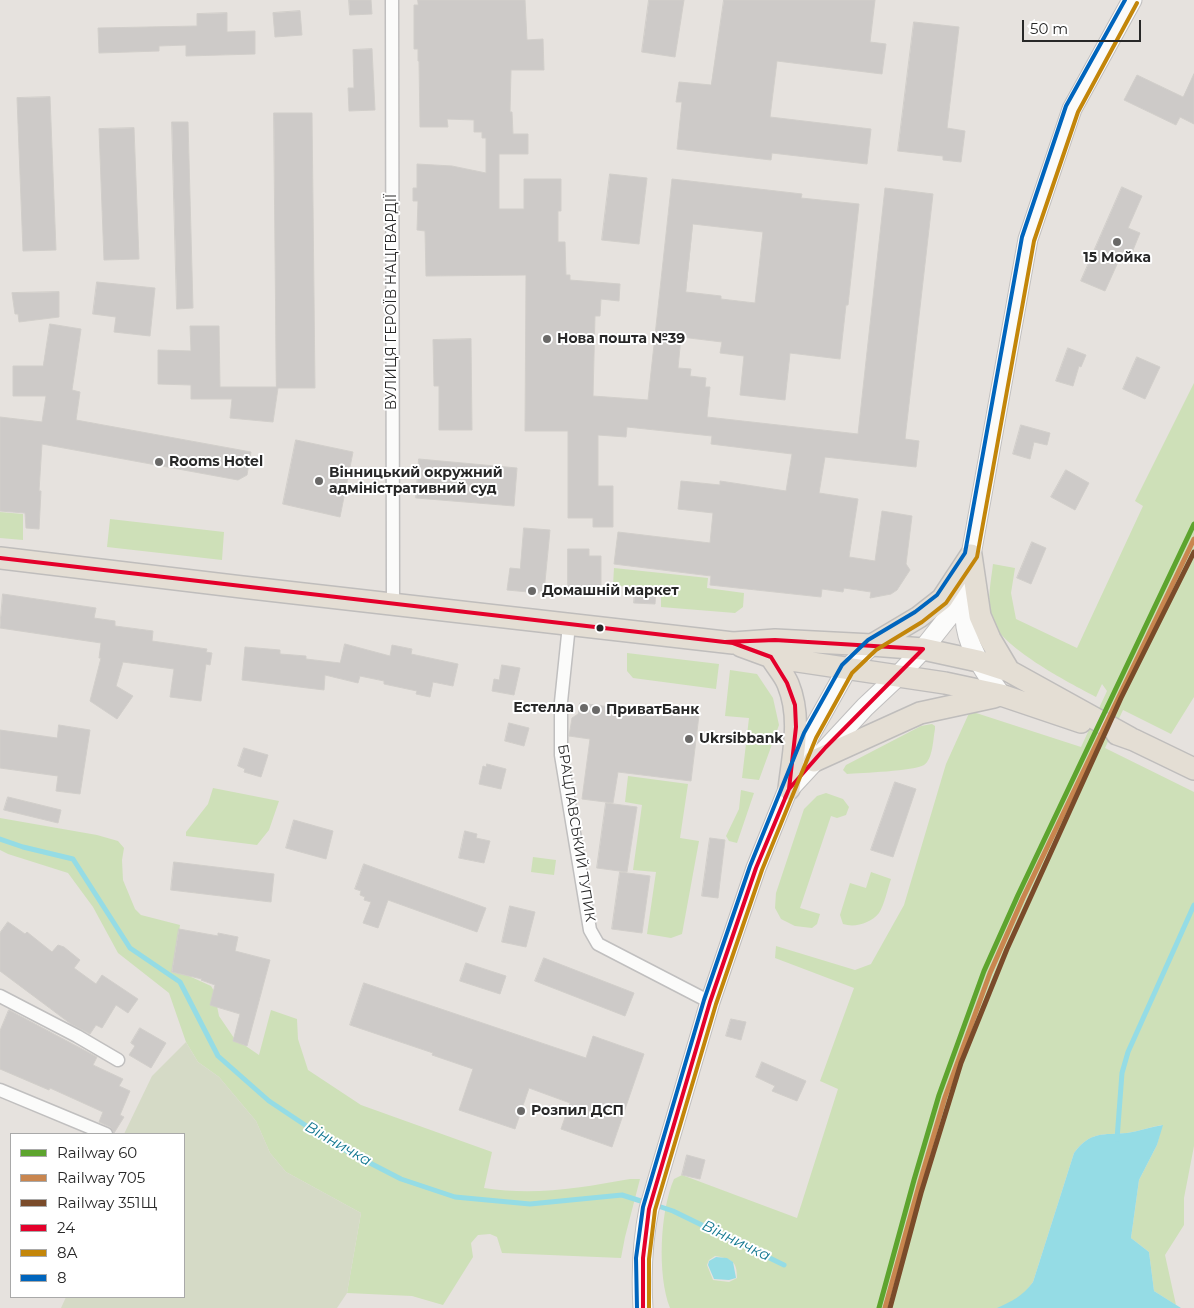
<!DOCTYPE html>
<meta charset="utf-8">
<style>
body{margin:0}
#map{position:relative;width:1194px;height:1308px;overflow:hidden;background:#e6e2de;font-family:Montserrat,sans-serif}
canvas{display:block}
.legend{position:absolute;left:10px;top:1133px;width:175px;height:165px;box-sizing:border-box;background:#fff;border:1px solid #a9a9a9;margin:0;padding:6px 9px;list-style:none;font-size:15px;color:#282828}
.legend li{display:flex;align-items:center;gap:10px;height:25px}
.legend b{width:25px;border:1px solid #a9a9a9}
.scale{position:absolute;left:1022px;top:20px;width:119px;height:22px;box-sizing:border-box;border:2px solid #282828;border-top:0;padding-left:6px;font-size:15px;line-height:18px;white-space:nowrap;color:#282828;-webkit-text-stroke:4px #fff;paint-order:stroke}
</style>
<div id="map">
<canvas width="1194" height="1308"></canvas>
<ul class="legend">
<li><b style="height:6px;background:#5da42e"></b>Railway 60</li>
<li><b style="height:6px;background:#c9864f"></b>Railway 705</li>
<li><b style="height:6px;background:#7a4b2a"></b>Railway 351Щ</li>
<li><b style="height:6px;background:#e4002b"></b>24</li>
<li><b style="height:6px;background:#c3860a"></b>8А</li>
<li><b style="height:6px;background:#0065bd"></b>8</li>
</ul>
<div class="scale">50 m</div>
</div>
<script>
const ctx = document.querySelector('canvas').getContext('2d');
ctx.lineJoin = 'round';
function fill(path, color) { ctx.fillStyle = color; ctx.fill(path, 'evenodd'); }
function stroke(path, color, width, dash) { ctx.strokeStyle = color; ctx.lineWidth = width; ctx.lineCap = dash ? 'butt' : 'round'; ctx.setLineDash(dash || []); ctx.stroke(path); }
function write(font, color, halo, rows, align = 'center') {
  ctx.font = font + ' Montserrat,sans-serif'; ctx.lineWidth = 4; ctx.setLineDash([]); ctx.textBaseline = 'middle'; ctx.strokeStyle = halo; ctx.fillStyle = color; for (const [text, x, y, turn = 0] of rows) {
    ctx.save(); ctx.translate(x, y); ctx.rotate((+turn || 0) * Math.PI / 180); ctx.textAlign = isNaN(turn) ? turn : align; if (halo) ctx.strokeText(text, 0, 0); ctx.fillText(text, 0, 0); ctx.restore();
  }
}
const green = new Path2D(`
 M1194,383V697L1171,734L1123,710L1105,748L1194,792V1146L1184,1198V1225L1165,1255L1176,1305L1154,1291L1149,1252L1131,1238L1139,1180L1157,1145L1162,1125C1151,1127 1139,1131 1127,1133C1103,1135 1090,1131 1074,1153L1033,1282L1027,1290L1019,1298L1023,1308H670C657,1275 660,1211 674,1179L682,1175L797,1218L838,1089L820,1081L854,988L775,958L776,946L855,970L871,964L904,905L946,764L970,711L1081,747L1107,691L1102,684L1096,697C1070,683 997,646 991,617C987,599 991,581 993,564L1015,568L1011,593L1016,619L1077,648L1143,506L1135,501ZM715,1256C732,1259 737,1261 737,1278L729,1282L713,1280L707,1265L709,1260Z
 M0,512L23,514V540L0,538Z
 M110,519L224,532L222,560L107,547Z
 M614,568L708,578L707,588L744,593L743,607L735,613L661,607V591L613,585Z
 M627,653L719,664L716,689L633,678L627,671Z
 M730,670L757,674L773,698L779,725L759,780L742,778L749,718L725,716Z
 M932,724L935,726V729C933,739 933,759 924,765C915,771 860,773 847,774L843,770L846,765L921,726Z
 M628,776L688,784L680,838L699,841L682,934L671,938L647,934L656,872L633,870L642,805L625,802Z
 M213,788L279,801L269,830L257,845L186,836V832L208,804Z
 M741,790L754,793L737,843L729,841L726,836L739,809Z
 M826,793L843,799L849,807L846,815L837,818L831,816L800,908L820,914L817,924L812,928L795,926L781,919L775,908L776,893L804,809L817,796Z
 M0,818L97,835L118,841L124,848L122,860L123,880L135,909L141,915L180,925L172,972L189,976L211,986L214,991L219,1016L234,1038L259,1055L271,1010L297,1019L298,1039L308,1070L361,1105L492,1152L484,1188C535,1196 580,1188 630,1179H640L625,1237L621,1258L502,1253L497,1237L490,1234L478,1235L471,1243L473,1257L443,1305L412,1296L347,1293L361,1213L286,1172L270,1153L256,1121L219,1077L198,1062L186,1042L169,993L118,953L93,907L68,873L8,854L0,850Z
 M533,857L556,860L554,875L531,872Z
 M871,872L891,879C888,887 884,906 879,913C871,923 855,928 843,924L840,915L850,883L866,888Z`);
const cemetery = new Path2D(`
 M186,1042L198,1062L219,1077L256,1121L270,1153L286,1172L361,1213L347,1293L337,1308H61L66,1297H184V1134H124L152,1076Z`);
const water = new Path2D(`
 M1163,1125L1157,1145L1139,1180L1131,1238L1149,1252L1154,1291L1181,1308H997C1012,1301 1023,1296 1033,1282L1074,1153C1090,1131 1103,1135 1127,1133C1139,1131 1151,1127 1163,1125Z
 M716,1257L727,1258L733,1262L736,1278L729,1280L714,1279L708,1265L709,1261Z`);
const stream = new Path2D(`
 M0,839L23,847L73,859L130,948L180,982L218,1056L269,1101L335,1145L401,1179L455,1197L530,1204L622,1195L647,1203
 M1117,1139L1122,1073L1128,1052L1194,905
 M655,1205L673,1211L784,1265`);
const building = new Path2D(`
 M349,0H371L372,14L350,15Z
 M418,0H525L527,40L543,39L544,70H511L510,112H512L513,134H528V154H499V209H524V179H561V211H558V242H565L566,275H570V280L620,284L619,301L601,299L600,316H595L593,396L648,400L672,179L802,194L801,198L859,204L848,305H846L840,359L790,353L785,400L740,395L744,356L720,353L722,342L681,337L678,368L691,369L690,376L706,378L705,387H710L707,417L858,434L885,188L933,194L905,439L919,441L916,467L825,457L819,493L858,499L849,557L875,561L882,511L912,516L906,564L910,570L897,590L891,594L870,598L871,592L844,588L843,592L822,589L821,597L710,585L711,576L614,564L618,532L710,543L713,513L678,509L681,481L720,485V481L786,491L792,454L711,444L712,436L627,427L626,437L598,435V486H613V527H593V518H568V431H525L526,275L426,276L425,231L417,230L418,201H413V188H417V164L452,166L486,173V138H482V132H474V120L447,119L448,127H420L419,61H418V49H414V5H418ZM693,224L763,232L755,303L721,299V296L686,292Z
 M649,0H684L675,57L642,52Z
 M724,0H875L870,42L886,44L882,74L777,61L770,117L871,129L867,164L772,153L771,160L677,149L682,102H676L679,82L711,85Z
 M300,11L302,35L275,37L273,13Z
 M227,13V32L255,31V54L186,56V45L159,46V51L99,53L98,28L197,26V14Z
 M914,22L959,27L947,128L965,131L961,162L943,160V156L898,151Z
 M372,49L375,110L349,111L348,88H354L353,50Z
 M1194,74V124L1180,117L1176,125L1124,100L1137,75L1183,97Z
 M50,97L56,250L23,251L17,98Z
 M274,113H312L315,388H278L273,422L230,418L232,399H191V385L158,384V350L191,351L190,326H219L220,387H276Z
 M172,122H188L193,308L177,309Z
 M134,128L139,259L104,260L99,129Z
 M610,174L647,178L639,244L602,240Z
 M1122,187L1142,196L1128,228L1140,233L1131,255L1123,251L1105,291L1081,281Z
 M97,282L155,288L150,336L114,332L116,317L93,314Z
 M59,292V317L19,322L18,314H15L12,293Z
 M50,324L81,329L72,390L80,392L76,420L251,452L247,475L238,480L42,444L39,491H41L39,529L26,528L25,513L0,511V417L42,422L46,396H13V366H43Z
 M471,339L472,430H439V386H434L433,340Z
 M1068,348L1086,355L1081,367L1079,366L1073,386L1056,381Z
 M1137,357L1160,367L1145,399L1123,389Z
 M1021,425L1050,433L1047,445L1034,442L1030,459L1013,454Z
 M296,440L353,452L340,517L283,504Z
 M419,459L517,468L514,506L416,498Z
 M1066,470L1089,483L1075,510L1051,497Z
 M524,528L550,530L544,592L539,591V593L507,590L510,568L520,569Z
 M1032,542L1046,548L1031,584L1017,578Z
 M568,549H589V556H601V588H598V595H568Z
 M635,590L656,592L655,604L634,603Z
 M3,594L96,608L94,618L115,621V626L153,631L152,641L207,649L206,652L212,653L210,665L206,664L201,701L170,697L174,669L123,662L116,686L133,696L117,719L90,701L101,658H99L101,643L0,628Z
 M345,644L390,656L392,645L412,649L411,654L458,664L453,686L433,682L430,697L416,694L417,691L384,684V681L360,676L358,683L325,675L324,690L242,680L245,647L280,650V654L306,656V659L340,663Z
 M502,665L520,668L514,695L492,691L494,679L499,680Z
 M580,703L649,712L653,709L699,715L691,781L618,772L613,803L582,799L590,739L569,736L572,718L578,714Z
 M509,723L529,728L524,746L505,741Z
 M59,725L90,730L80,794L56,791L58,776L0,768V730L57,738Z
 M244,748L268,755L261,777L244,772L245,769L238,766Z
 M487,764L506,769L501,789L479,784L483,766L486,767Z
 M895,782L916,789L893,857L871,850Z
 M8,797L61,810L58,823L4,810Z
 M606,803L637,807L627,872L597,868Z
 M294,820L333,831L326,859L286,848Z
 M465,831L477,834L476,838L490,841L484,863L459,858Z
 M710,838L725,840L718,898L702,896Z
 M174,862L274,874L271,902L171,890Z
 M364,864L486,908L477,932L388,900L378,928L363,923L371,902L364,900L365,897L360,895L361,891L355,889Z
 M620,872L650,876L642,933L612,929Z
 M510,906L535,912L526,947L502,942Z
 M8,922L25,934L27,932L52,952L58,945L64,947L80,960L74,968L96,984L102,975L138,999L128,1013L116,1005L102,1028L96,1025L90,1034L71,1024L0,971V933Z
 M179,929L218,936V933L238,937L235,951L270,960L247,1046L233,1041L240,1014L210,1005L215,985L201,980L202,979L172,972Z
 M544,958L634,993L625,1016L535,981Z
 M466,963L506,976L500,994L460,981Z
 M364,983L586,1058L593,1036L644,1054L612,1147L561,1129L570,1103L529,1088L515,1129L459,1110L473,1069L432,1055L433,1053L350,1025Z
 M9,1010L97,1057L93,1065L123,1079L119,1086L130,1091L120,1115L124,1117L114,1133L110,1127L99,1122L103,1112L50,1088L49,1090L0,1069V1031Z
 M731,1019L746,1022L741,1040L726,1036Z
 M140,1028L166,1043L151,1068L129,1055L135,1046L131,1043Z
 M762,1062L806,1081L797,1101L772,1091L775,1086L756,1077Z
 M687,1155L705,1160L700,1179L682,1175Z`);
const street = new Path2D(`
 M392,0L393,604
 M569,625L561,702V755L590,930L598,944L710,1002
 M0,996L77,1036L118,1060
 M0,1090L106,1134`);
const secondary = new Path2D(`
 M968,586C967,596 964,607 965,617C966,647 985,672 1001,695
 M789,789L865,707L898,676L923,649L950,615L971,555L1028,239L1072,109L1132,0
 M643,1308C641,1274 642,1243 649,1209L710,1002L756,868L810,735L847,669L872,645`);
const primary = new Path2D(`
 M971,555L980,616L990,639L1009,671
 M0,558L242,587L733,643L775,640L872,645L923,649L978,661L1009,671L1130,738
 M872,645L919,617L942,599L971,555
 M741,646L771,657L945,683L1001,695L1081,722
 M771,657C776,666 784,674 788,684C802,718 793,754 789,789
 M1117,734L1134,740L1194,769
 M814,761L920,713L994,697`);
const bus1 = new Path2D(`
 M0,558L733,643L771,657L787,683L795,705L796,727L789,789L756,868L710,1002L649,1209L643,1258V1308
 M725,642L775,640L923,649
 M785,798L789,789L826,747L923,649`);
const bus2 = new Path2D(`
 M649,1308V1259L655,1210L716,1004L762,870L816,738L852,673L876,650L922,622L946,603L977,557L1034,241L1078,112L1137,3`);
const bus3 = new Path2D(`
 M637,1308L636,1258L643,1207L704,1000L750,866L804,733L842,665L868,640L915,612L937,595L965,553L1022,237L1066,106L1125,0`);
const rail1 = new Path2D(`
 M879,1308L914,1180L939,1095L984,971L1018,895L1194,524`);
const rail2 = new Path2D(`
 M885,1308L920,1182L945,1097L990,973L1023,898L1194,539`);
const rail3 = new Path2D(`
 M890,1308L921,1193L961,1063L1007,949L1121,698L1194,552`);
const markers = [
 [1117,242,5,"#6a6968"],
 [547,339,5,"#6a6968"],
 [159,462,5,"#6a6968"],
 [319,481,5,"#6a6968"],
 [532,591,5,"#6a6968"],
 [600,628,4.5,"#282828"],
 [584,708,5,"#6a6968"],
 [596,710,5,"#6a6968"],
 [689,739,5,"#6a6968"],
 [521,1111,5,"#6a6968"]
];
const poiNames = [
 ["15 Мойка",1117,258,"center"],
 ["Нова пошта №39",557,339],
 ["Rooms Hotel",169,462],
 ["Вінницький окружний",329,473],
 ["адміністративний суд",329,489],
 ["Домашній маркет",542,591],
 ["Естелла",574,708,"right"],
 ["ПриватБанк",606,710],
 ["Ukrsibbank",699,739],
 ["Розпил ДСП",531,1111]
];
const streetNames = [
 ["ВУЛИЦЯ ГЕРОЇВ НАЦГВАРДІЇ",392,302,-90],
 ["БРАЦЛАВСЬКИЙ ТУПИК",576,833,81]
];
const waterNames = [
 ["Вінничка",338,1144,30],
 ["Вінничка",736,1241,26]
];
fill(green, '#cee0b8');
fill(cemetery, '#d5dac6');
fill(water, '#95dce5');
stroke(stream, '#95dce5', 5);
fill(building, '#cdcac8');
stroke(building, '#d1ceca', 1);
stroke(street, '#c0bfbf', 15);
stroke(secondary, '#c0bfbf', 21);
stroke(primary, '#bfbdbc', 24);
stroke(street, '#fbfbfa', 12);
stroke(secondary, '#fbfbfa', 19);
stroke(primary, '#e4ded4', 21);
stroke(bus1, '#e4002b', 4);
stroke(bus2, '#c3860a', 4);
stroke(bus3, '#0065bd', 4);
stroke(rail1, '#5da42e', 5);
stroke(rail2, '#c9864f', 5);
stroke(rail3, '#7a4b2a', 5);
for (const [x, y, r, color] of markers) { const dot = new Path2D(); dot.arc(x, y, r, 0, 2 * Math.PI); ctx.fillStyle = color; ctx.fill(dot); stroke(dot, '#fff', 2); }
write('bold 14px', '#282828', '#fff', poiNames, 'left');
write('14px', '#282828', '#fff', streetNames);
write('italic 15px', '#147891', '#fff', waterNames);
</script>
